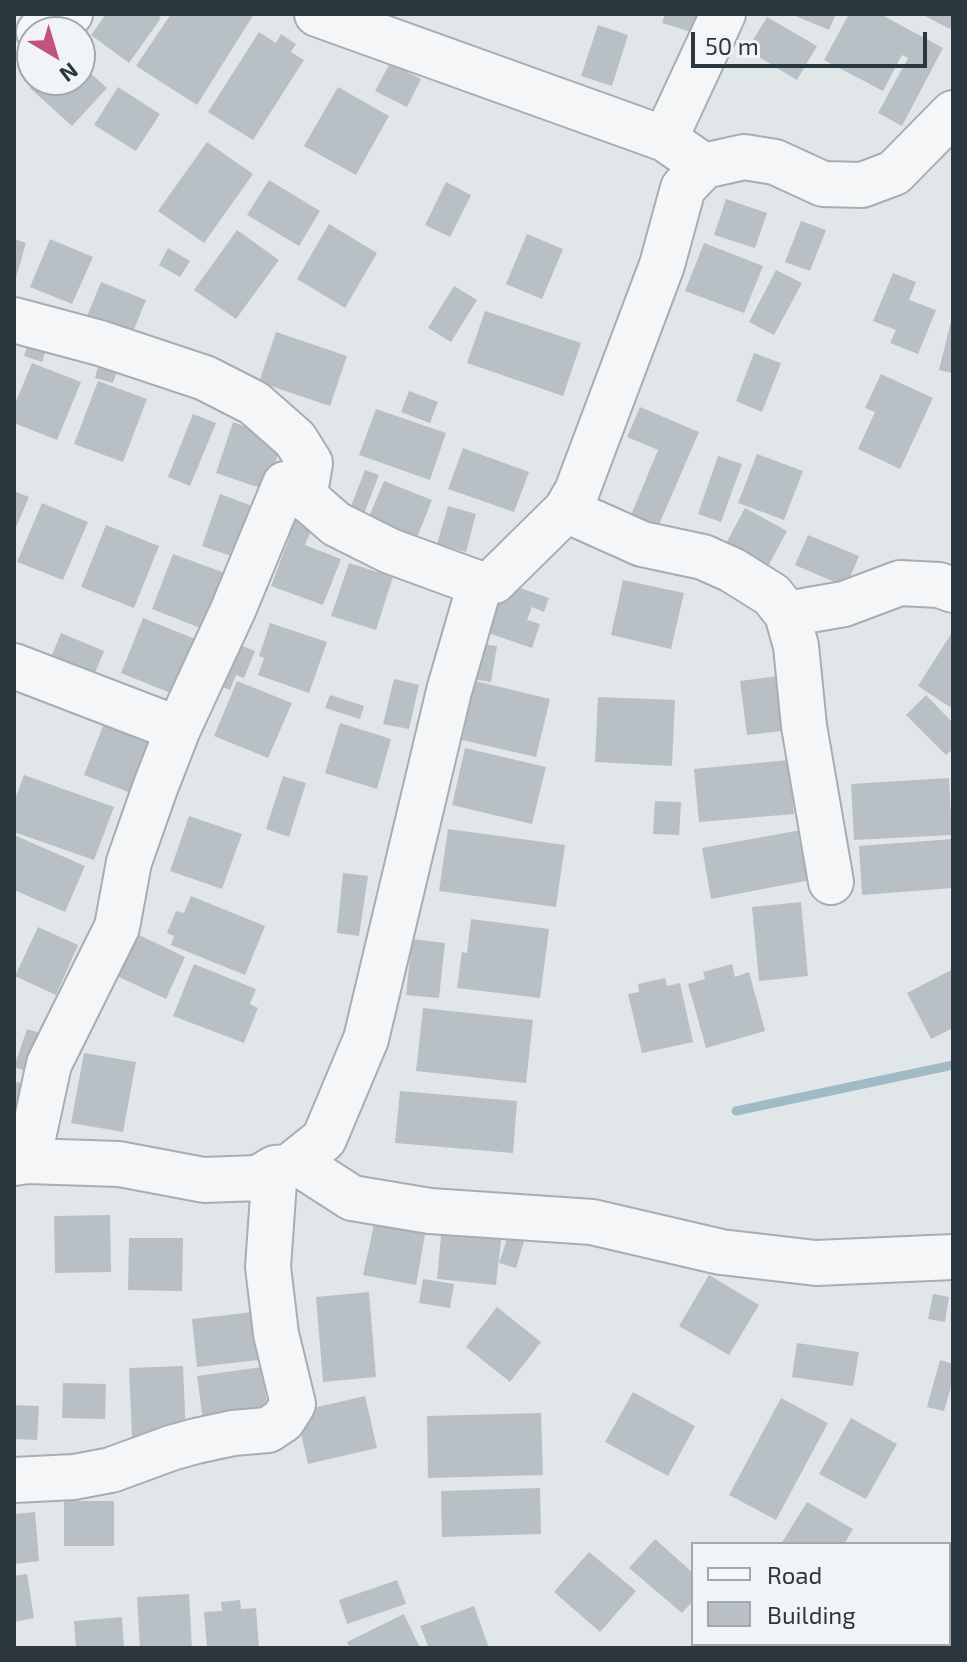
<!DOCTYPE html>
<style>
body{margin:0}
#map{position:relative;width:967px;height:1662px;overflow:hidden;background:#e1e6e9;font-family:"Exo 2",sans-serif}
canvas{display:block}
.frame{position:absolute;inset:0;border:16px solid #2b373f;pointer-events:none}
.legend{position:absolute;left:691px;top:1542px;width:260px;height:104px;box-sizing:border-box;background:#f1f4f6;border:2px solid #a2a8ad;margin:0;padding:10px 14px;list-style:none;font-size:24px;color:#2b373f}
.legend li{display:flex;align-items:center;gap:16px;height:40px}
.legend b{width:40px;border:2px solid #a2a8ad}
.north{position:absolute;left:16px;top:16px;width:80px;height:80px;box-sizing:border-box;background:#f1f4f6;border:2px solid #a2a8ad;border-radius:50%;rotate:142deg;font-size:22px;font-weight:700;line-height:32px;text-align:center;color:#2b373f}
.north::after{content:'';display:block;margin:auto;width:28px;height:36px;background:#c2527e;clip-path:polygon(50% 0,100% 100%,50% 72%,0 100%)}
.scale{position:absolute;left:691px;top:32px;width:236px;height:36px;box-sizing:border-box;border:4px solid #2b373f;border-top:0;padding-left:10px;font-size:24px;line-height:28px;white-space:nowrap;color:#2b373f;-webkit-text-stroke:6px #f1f4f6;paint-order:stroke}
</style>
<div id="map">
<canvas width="967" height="1662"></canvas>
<div class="frame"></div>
<ul class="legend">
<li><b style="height:10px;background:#f4f6f7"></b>Road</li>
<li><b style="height:22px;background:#b9c0c5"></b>Building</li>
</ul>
<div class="north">N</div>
<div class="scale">50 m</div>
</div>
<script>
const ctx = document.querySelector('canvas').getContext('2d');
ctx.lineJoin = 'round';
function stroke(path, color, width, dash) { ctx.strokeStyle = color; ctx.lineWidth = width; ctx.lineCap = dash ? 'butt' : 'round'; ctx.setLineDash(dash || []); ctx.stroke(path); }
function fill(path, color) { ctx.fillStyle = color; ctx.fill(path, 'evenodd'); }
const stream = new Path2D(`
 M736,1111L953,1065`);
const building = new Path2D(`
 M106,14H157L161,18L129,63L91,35Z
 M171,14H254L197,105L136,66Z
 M665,14H715L707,37L662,23Z
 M791,14H836L829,30Z
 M849,14H880L943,48L902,126L878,113L908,58L902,55L883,91L824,60Z
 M921,14H953V23L950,29Z
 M767,17L817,46L797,80L747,50Z
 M598,25L628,35L612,86L581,76Z
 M259,32L276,43L281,34L296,44L291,52L304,60L253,140L208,112Z
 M390,63L421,79L407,107L375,91Z
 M80,64L107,88L72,126L30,88L37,80H80Z
 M118,87L160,114L136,151L94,125Z
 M338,87L389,116L356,175L304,146Z
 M207,142L253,174L204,243L158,211Z
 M269,180L320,211L299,246L247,215Z
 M446,182L471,195L450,237L425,225Z
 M726,199L767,213L755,248L714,235Z
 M801,221L826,230L810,271L785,262Z
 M329,224L377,253L345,308L297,279Z
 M237,230L279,260L236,319L194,290Z
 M527,234L563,249L542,299L506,284Z
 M14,239L26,243L15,281H14Z
 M50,239L93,257L72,304L30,287Z
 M704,243L763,266L744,313L685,291Z
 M168,248L190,261L180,277L159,265Z
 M776,270L802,283L774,335L749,322Z
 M893,273L916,282L909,300L936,310L918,354L890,343L896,330L873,321Z
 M101,282L146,300L131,337L86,319Z
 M454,286L477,300L451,342L428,328Z
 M485,311L581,343L563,396L467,363Z
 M952,317H953V373L939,370Z
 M276,332L347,356L330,406L259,382Z
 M30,338L48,343L42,362L24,356Z
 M754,353L781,363L762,412L736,401Z
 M100,359L119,365L113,383L95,378Z
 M32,363L81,382L57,440L14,423V406Z
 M881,374L933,398L900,469L858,449L875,412L865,408Z
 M98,381L147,399L123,462L74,444Z
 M409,391L438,402L430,423L401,412Z
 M640,407L699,432L658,527L631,515L658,450L627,437Z
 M376,409L446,433L430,480L359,455Z
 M193,414L216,423L190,486L168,477Z
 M233,422L283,440L266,490L216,473Z
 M463,448L529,472L514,512L448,489Z
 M757,454L803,471L784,520L738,503Z
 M718,456L742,464L721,522L698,514Z
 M365,470L379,475L360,524L346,519Z
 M384,481L432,500L414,545L365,526Z
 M14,491L29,497L14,532Z
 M220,494L258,508L240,559L202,546Z
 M42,503L88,522L63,580L17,562Z
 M448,506L476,514L466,552L437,544Z
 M291,508L316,518L305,545L341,559L323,605L271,586L289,538L280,534Z
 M745,508L787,531L766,570L724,547Z
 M106,525L159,546L134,608L81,587Z
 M808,535L859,556L846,587L795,565Z
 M173,554L225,573L203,629L152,609Z
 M349,563L393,577L376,630L331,616Z
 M623,580L684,593L671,649L611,635Z
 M506,583L549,598L544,612L532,607L527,620L540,624L532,648L488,633Z
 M143,618L200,641L178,696L121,673Z
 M270,623L327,642L309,693L258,675L264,658L259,656Z
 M61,633L104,651L95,673L52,655Z
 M951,634L953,635V709L918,686Z
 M235,643L255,651L244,678L236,675L230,690L217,685Z
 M476,643L497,646L491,682L471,679Z
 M786,675L792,730L747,735L740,681Z
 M394,679L419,685L409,729L383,724Z
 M237,681L292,703L268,758L214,736Z
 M475,681L550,699L536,757L462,740Z
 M330,695L364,706L360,719L325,708Z
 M926,695L953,723V749L946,755L906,715Z
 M598,697L675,700L672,766L595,762Z
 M105,721L157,741L136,795L84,775Z
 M340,723L391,739L377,789L325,773Z
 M465,748L546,767L532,824L452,805Z
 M789,760L794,814L699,822L694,769Z
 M24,775L114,807L94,860L14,832V802Z
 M283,776L306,783L289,837L266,829Z
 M949,778L952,835L854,840L851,784Z
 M655,801L681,802L679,835L653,834Z
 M189,816L242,834L222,889L170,871Z
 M448,829L565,845L556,907L439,891Z
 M801,830L810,880L711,899L702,848Z
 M14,835L85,866L65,912L14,890Z
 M953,839V888L862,895L859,846Z
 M343,873L368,876L359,936L337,933Z
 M191,896L265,926L245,975L171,945L174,936L167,933L176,911L184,913Z
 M801,902L808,976L759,981L752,907Z
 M471,919L549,929L540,998L457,988L462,952L467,953Z
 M38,927L78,945L56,995L15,976Z
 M137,934L185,957L166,999L117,976Z
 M412,939L445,943L439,998L406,995Z
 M194,964L256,989L250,1004L258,1008L244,1043L173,1016Z
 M732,964L735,977L749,972L765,1031L706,1048L688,984L705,979L703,972Z
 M953,969V1028L931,1039L907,993Z
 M665,978L667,986L680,983L693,1042L642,1053L628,994L639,992L638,984Z
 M423,1008L533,1020L526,1083L416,1071Z
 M27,1029L50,1036L36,1075L14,1067Z
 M84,1053L136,1062L123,1132L71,1123Z
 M14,1082L24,1083L14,1143Z
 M400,1091L517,1101L513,1153L395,1143Z
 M110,1215L111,1272L55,1273L54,1216Z
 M375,1220L426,1229L416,1285L363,1275Z
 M442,1226L502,1232L496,1285L437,1279Z
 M510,1230L526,1235L516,1268L499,1263Z
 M129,1238H183L182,1291L128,1290Z
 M709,1275L759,1305L729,1355L679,1326Z
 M423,1279L454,1284L450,1308L419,1303Z
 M369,1292L376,1377L323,1382L316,1297Z
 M933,1294L949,1297L945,1322L928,1319Z
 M497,1307L541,1342L510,1382L466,1347Z
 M254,1312L259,1360L197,1367L192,1319Z
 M797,1343L859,1352L853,1386L792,1377Z
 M940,1360L953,1364V1380L944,1411L927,1407Z
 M183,1366L186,1435L132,1437L129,1368Z
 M262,1367L270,1425L205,1435L197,1376Z
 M63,1383L106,1384L105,1419L62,1418Z
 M633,1392L695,1426L668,1476L605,1442Z
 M365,1396L377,1448L308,1464L296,1412Z
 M781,1398L828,1423L776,1520L729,1495Z
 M14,1405L39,1406L37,1440L14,1439Z
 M541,1413L543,1475L428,1478L427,1416Z
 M851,1418L897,1444L866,1499L819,1474Z
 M540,1488L541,1534L442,1537L441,1491Z
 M64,1501H114V1546H64Z
 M807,1502L853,1529L844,1544H781Z
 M35,1512L39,1561L14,1564V1514Z
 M655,1539L693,1573V1601L682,1613L629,1568Z
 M589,1552L636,1591L600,1632L554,1592Z
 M27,1574L34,1618L14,1622V1576Z
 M397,1580L406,1604L347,1624L339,1600Z
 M189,1594L192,1648H140L137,1597Z
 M240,1600L241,1609L256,1608L259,1648H207L204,1612L222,1611L221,1602Z
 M474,1606L489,1648H429L420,1626Z
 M404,1614L420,1648H350L347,1642Z
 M122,1617L124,1648H76L74,1621Z
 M711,1644H796L801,1648H707Z`);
const minor = new Path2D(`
 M317,14L665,139L704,166
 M39,32L70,14
 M665,139L723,14
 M14,320L100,343L205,378L254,403L295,439L310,463L306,487L285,484
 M285,484L312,503L336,524L390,551L480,584
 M566,510L642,544L703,557L732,570L772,595L787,614L796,646L804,726L831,882
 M787,614L844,604L900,583L939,585L953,590
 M14,666L178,729
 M28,1161L49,1064L117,927L129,862L155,788L178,729L233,610L285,484
 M296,1162L352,1198L430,1211L592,1222L721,1252L816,1263L953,1257
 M14,1163L28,1161L119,1164L204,1180L258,1178L275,1168L289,1167L324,1139L366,1039L449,691L480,584L494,581L566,510L577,491L662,265L683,188L704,166L744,157L775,162L823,184L862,185L894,173L953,113
 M14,1480L74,1477L111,1470L171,1448L196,1441L233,1433L268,1430L283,1420L293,1404L276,1334L268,1267L275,1168
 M949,1575L953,1577
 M840,1648L843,1644`);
stroke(stream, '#a0bbc5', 9);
fill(building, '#b9c0c5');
stroke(minor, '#a7aeb3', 48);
stroke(minor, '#f4f6f7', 44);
</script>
